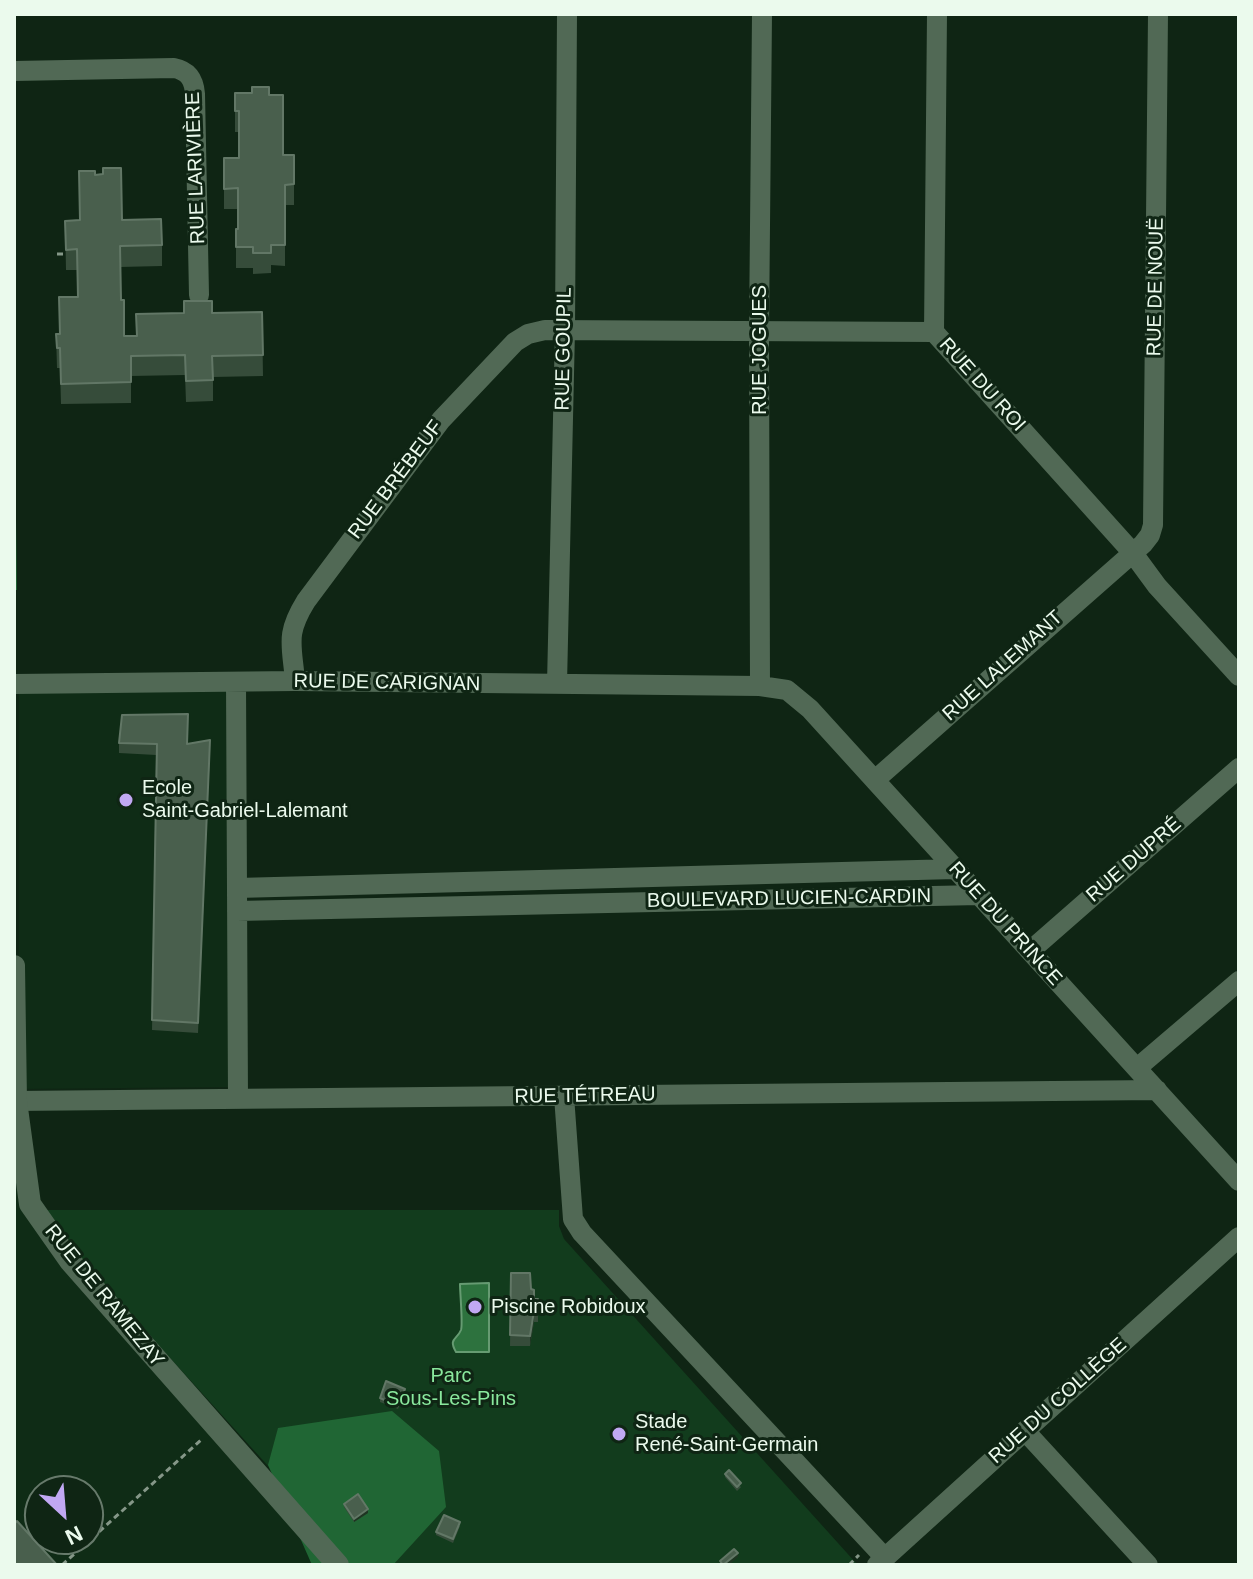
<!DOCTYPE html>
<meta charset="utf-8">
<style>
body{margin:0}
#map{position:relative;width:1253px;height:1579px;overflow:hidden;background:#0f2514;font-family:Arial,sans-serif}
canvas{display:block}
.frame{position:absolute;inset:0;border:16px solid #ebfaed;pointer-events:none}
.north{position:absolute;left:24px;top:1475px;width:80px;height:80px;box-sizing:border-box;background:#0f2514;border:2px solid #677a6b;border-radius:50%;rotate:154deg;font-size:22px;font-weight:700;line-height:32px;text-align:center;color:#ebfaed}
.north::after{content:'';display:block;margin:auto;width:28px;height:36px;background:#c1a8f3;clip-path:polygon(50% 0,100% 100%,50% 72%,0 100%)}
</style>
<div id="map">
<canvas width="1253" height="1579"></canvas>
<div class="frame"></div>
<div class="north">N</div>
</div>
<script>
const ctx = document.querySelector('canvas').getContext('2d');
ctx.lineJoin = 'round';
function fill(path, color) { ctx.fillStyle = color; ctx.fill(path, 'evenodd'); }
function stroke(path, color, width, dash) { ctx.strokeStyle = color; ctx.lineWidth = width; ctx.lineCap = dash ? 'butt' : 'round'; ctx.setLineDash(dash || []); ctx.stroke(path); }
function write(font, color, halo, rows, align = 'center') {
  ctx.font = font + ' Arial,sans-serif'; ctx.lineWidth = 6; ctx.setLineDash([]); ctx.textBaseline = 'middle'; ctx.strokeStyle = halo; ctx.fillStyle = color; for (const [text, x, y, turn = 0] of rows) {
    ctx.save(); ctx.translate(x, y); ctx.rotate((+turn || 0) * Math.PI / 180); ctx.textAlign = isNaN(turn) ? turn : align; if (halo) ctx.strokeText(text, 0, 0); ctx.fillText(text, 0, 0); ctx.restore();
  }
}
const built = new Path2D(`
 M232,685L234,1087L19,1089V688Z
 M14,1138L24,1209L328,1565H14ZM40,1491H88V1539H40Z`);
const green = new Path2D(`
 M46,1210H559V1226L564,1239L856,1563L854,1565H358L72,1250Z`);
const forest = new Path2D(`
 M14,379L17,590H14Z
 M392,1411L439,1451L446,1507L393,1565H312L268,1465L278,1428Z`);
const water = new Path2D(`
 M489,1283V1352H456C448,1338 457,1340 461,1330C463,1324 460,1293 460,1284Z`);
const path = new Path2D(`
 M57,254H66
 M62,1565L201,1440
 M849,1565L859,1555`);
const minor = new Path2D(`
 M937,14L934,332L1132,552L1157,586L1239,676
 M14,71L174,68C189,71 194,80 195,94L199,295
 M295,681C292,644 285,635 306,601L441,420L515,342L528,334L545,330L934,332
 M236,682L238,1099
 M14,684L295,681L760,686L787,690L810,709L1239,1181
 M557,684L565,330L567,14
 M760,686L759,332L762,14
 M875,780L1143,544L1150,535L1153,525L1158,14
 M237,888L955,869
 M237,911L979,895
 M1030,951L1239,768
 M1137,1068L1239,981
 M564,1096L573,1219L582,1233L885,1558
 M14,1101L1157,1090
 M1025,1431L1148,1565
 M877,1565L1239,1237`);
const tertiary = new Path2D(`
 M14,966L16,1101L30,1204L70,1261L338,1565`);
const wall = new Path2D(`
 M235,93L269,95L283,155H294V205H285V266L271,265V273L253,274V268H236V229H238V209H224V158H239V132H235Z
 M95,175L122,220L162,245V266L120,267L121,300L124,336H136L212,313L262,312L263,376L213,377V401L186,402L185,375L131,376V403L61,404L60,368H57L56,334H60L78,297L77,270H66L65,221L79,220Z
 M119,743L188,744L210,751L198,1033L152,1030L156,755L119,753Z
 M511,1273L531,1289L534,1299H538V1322H534L530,1346H510Z
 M405,1392L398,1409L380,1402V1398Z
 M725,1474L741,1487L737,1491L725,1477Z
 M344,1504L368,1513L354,1522L344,1507Z
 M460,1526L453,1543L436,1535V1532Z`);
const shadedWall = new Path2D(`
 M534,1311V1322L530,1346V1336Z
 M368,1509V1513L354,1522V1519Z
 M738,1553V1557L729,1565H725Z`);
const building = new Path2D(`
 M252,87H269V95H283V155H294V184L285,185V245H271V253H253V247H236V229H238V188L224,189V158H239V111H235V93H252Z
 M103,168H121L122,220L161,219L162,245L120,246L121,300H124V336H137L136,314L184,313V301H212V313L262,312L263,355L212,356L213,380L186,381L185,355L131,356V382L61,384L60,348H57L56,334H60L59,297H78L77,249L66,250L65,221L80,220L79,171H95V175L103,174Z
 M188,714L187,744L210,740L198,1023L152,1020L157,744L119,743L122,715Z
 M511,1273H530L531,1289L534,1290V1299H538V1311H534L530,1336L510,1335Z
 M386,1381L405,1389L398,1406L380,1398Z
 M729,1470L741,1483L737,1487L725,1474Z
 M358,1494L368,1509L354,1519L344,1504Z
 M444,1515L460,1522L453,1539L436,1532Z
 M17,1521L57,1565H14V1524Z
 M734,1549L738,1553L723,1565L720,1561Z`);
const markers = [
 [126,800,8,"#c1a8f3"],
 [475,1307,8,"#c1a8f3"],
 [619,1434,8,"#c1a8f3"]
];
const streetNames = [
 ["RUE LARIVIÈRE",196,168,-92],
 ["RUE DE NOUË",1156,287,-89],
 ["RUE GOUPIL",564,349,-89],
 ["RUE JOGUES",760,350,-90],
 ["RUE DU ROI",982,385,48],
 ["RUE BRÉBEUF",396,480,-53],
 ["RUE LALEMANT",1003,666,-42],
 ["RUE DE CARIGNAN",387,683,1],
 ["RUE DUPRÉ",1134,860,-41],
 ["BOULEVARD LUCIEN-CARDIN",789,899,-1],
 ["RUE DU PRINCE",1005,924,48],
 ["RUE TÉTREAU",585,1096,-1],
 ["RUE DE RAMEZAY",104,1296,51],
 ["RUE DU COLLÈGE",1058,1401,-42]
];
const poiNames = [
 ["Ecole",142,788],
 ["Saint-Gabriel-Lalemant",142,811],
 ["Piscine Robidoux",491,1307],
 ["Stade",635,1422],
 ["René-Saint-Germain",635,1445]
];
const parkNames = [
 ["Parc",451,1376],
 ["Sous-Les-Pins",451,1399]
];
fill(built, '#0f2c16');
fill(green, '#123c1d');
fill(forest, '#206634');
fill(water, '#2d723e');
stroke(water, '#669b72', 2);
stroke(path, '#859788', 3, [6, 4]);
stroke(minor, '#516955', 20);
stroke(tertiary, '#516955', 22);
fill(wall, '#364c3a');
fill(shadedWall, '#1e3522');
fill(building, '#495f4d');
stroke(building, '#627766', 2);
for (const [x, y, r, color] of markers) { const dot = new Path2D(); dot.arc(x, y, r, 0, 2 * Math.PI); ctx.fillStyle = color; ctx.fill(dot); stroke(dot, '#0f2514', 3); }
write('20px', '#ebfaed', '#0f2514', streetNames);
write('20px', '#ebfaed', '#0f2514', poiNames, 'left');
write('20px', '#8ae89d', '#0f2514', parkNames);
</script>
